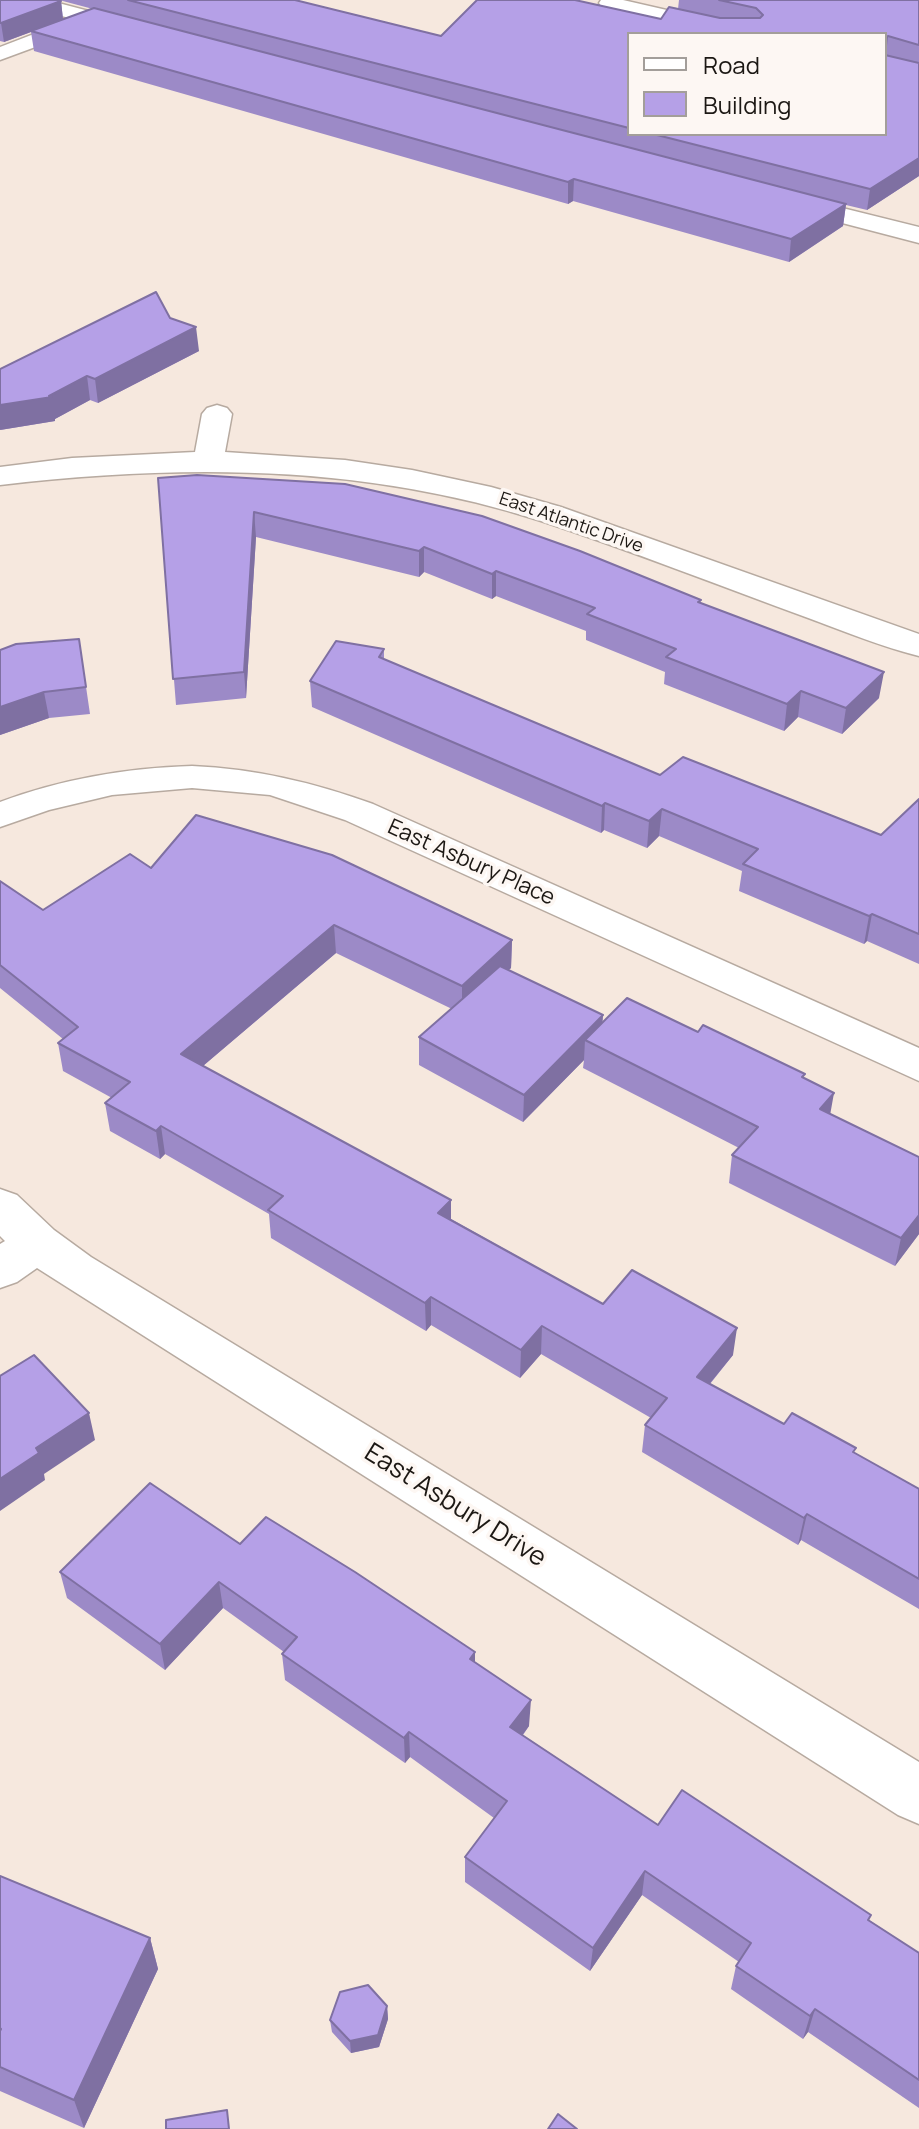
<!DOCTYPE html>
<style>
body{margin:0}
#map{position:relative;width:919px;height:2129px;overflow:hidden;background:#f6e8de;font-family:Manrope,sans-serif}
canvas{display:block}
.legend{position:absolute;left:627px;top:32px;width:260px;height:104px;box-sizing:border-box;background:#fdf7f3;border:2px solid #a39e9a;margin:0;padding:10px 14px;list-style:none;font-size:24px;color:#1c1814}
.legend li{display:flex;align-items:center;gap:16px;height:40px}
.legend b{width:40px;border:2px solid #a39e9a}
</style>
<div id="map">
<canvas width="919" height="2129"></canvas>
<ul class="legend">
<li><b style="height:10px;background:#fff"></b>Road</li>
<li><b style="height:22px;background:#b5a0e7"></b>Building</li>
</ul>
</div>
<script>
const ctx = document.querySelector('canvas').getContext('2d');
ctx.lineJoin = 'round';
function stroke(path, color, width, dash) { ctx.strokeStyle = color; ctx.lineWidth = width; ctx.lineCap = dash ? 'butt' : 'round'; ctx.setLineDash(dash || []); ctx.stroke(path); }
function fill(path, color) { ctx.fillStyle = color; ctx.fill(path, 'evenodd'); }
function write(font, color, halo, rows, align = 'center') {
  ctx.font = font + ' Manrope,sans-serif'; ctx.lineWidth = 7; ctx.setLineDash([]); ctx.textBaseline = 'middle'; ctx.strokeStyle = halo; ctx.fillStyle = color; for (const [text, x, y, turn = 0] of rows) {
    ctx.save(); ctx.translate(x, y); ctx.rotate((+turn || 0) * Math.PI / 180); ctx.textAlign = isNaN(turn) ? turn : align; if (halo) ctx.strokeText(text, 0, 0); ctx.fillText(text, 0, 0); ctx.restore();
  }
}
const minor = new Path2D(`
 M13,0H47L142,25L145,29L135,35L95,25L0,60V47L73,19L16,4Z
 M601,0H623L754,30L758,34H719L602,7L599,3Z
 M786,194L919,227V243L777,206L774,201L777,196Z
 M217,405L227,408L232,414L225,452L345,460L412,470L491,487L561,507L919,634V656C882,647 846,632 811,619C720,586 630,550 538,520C361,464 182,464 0,485V467L72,458L195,452L202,414L207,408Z
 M192,766C256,769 312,782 373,804L919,1048V1081L345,820L270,795L192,788L112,795L49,810L0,827V802C62,779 126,768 192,766Z
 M0,1189L17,1195L54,1230L91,1257L919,1762V1824L898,1815L37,1268L17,1282L0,1288V1244L5,1241L0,1236Z`);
const wall = new Path2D(`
 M0,0L61,1L63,19L93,9L59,0H295L441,36L661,19L678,9L679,0H919V176L867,210L846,205L843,226L789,262L573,201L568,204L34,51L31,32L4,42L0,41ZM629,34L885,134H629Z
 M170,318L199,351L98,403L90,400L55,419V421L0,430Z
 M158,478L701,600L700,603L879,698L842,734L798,717L784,731L664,684L665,672L586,640V631L496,596L492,599L424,572L419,577L256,537L246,698L176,705Z
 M79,639L90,714L49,718L0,735V650Z
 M384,649V659L660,775L881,835L919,799V964L867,941L864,944L739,891L742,871L659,836L647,848L604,830L601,833L312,707L310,681Z
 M151,868L512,940L511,968L508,970L603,1015L602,1023L698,1032L804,1078L919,1234L895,1266L729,1183L732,1155L739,1148L583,1068L584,1060L523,1122L419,1065V1037L452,1009L336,953L203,1066L451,1219L603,1304L733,1355L710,1384L784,1424L855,1453L919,1489V1609L801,1540L798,1545L642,1452L645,1425L651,1418L541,1354L520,1378L431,1325L426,1331L271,1238L269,1214L165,1154L160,1159L110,1131L105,1103L112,1098L63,1071L58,1043L63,1039L0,988V881L43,910Z
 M240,1544L475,1652V1663L529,1726L523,1735L658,1825L871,1915L869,1920L919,1953V2108L808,2032L803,2039L731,1989L736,1966L739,1962L642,1895L590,1971L465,1882V1857L494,1818L410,1757L405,1763L285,1680L282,1654L284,1652L223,1608L165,1670L67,1598L60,1572Z
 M0,1876L150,1938L158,1969L84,2128L0,2091Z
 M387,2006L388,2019L379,2047L351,2053L332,2032L330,2020Z`);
const shadedWall = new Path2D(`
 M61,1L63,20L4,42L1,23Z
 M888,36L886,55L885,39Z
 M919,158V176L867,210L870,189Z
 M574,179L573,201L568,204V182Z
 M846,204L843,226L789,262L791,239Z
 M196,327L199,351L98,403L95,379Z
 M87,376L90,400L55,419V421L0,430V405L49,396Z
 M254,512L256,537L246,698L244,672Z
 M424,547V572L419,577V551Z
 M496,571V596L492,599V574Z
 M884,672L879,698L842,734L846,708Z
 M801,691L798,717L784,731L787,704Z
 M44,692L49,718L0,735V707Z
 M605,803L604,830L601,833L602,806Z
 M662,809L659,836L647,848L649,821Z
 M872,914L867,941L864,944L869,916Z
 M334,925L336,953L184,1082L181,1054Z
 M512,940L511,968L462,1014V986Z
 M603,1015L601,1043L585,1040L584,1060L523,1122L524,1095Z
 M834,1093L829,1121L820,1109Z
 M161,1126L165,1154L160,1159L156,1131Z
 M451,1200V1227L438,1213Z
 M919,1215V1234L895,1266L901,1238Z
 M431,1297V1325L426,1331L425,1303Z
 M542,1326L541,1354L520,1378L521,1350Z
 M737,1328L733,1355L693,1404L697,1377Z
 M89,1413L95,1440L44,1474L45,1480L0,1511V1479L36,1448Z
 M807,1514L801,1540L798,1545L804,1518Z
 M219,1582L223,1608L165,1670L160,1644Z
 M475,1652V1678L470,1659Z
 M531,1700L529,1726L509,1753L510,1727Z
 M409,1732L410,1757L405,1763L404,1738Z
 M645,1871L642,1895L590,1971L593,1948Z
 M150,1938L158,1969L84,2128L74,2100Z
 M387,2006L388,2019L379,2047L351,2053L350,2041Z
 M815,2009L808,2032L803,2039L810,2016Z`);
const building = new Path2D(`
 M0,0H57L61,1L1,23H0Z
 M128,0H295L441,36L477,0H575L661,19L669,7L720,18H760L763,15L756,8L719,0H919V45L888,36L885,39V34H629V128Z
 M94,8L846,204L791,239L574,179L568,182L31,31Z
 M885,49V55L919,63V158L870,189L653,134H885Z
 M156,292L170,318L196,327L95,379L87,376L49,396L52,397L0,405V369Z
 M197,475L345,484L482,516L580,551L701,600L698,602L884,672L846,708L801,691L787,704L666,657L676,649L587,614L595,608L496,571L492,574L424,547L419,551L254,512L244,672L173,679L158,478Z
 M79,639L86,687L44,692L0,707V650L16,644Z
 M336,641L384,649L379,657L660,775L683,757L881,835L919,799V934L872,914L869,916L743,864L758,849L662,809L649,821L605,803L602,806L310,681Z
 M196,815L332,855L512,940L462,986L334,925L181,1054L451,1200L438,1213L603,1304L632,1270L737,1328L697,1377L784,1424L792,1413L856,1448L853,1452L919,1489V1579L807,1514L804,1518L645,1425L667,1398L542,1326L521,1350L431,1297L425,1303L268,1210L283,1196L161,1126L156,1131L105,1103L130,1082L58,1043L78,1027L0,965V881L43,910L130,854L151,868Z
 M500,966L603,1015L524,1095L419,1037Z
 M627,998L698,1032L703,1025L805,1074L802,1077L834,1093L820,1109L919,1157V1215L901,1238L732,1155L758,1127L585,1040Z
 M34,1355L89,1413L36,1448L39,1453L0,1479V1376Z
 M150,1483L240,1544L266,1517L355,1572L475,1652L470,1659L531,1700L510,1727L658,1825L682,1790L871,1915L868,1920L919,1953V2080L815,2009L810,2016L736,1966L751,1943L645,1871L593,1948L465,1857L507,1801L409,1732L404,1738L282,1654L297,1637L219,1582L160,1644L60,1572Z
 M0,1876L150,1938L74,2100L0,2067V2031L1,2029L0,2028Z
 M368,1985L387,2006L378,2035L350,2041L330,2020L340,1992Z
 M227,2110L229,2129H166V2120Z
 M558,2114L577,2129H548Z`);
const farStreetnames = [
 ["East Atlantic Drive",571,523,19]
];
const streetNames = [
 ["East Asbury Place",471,863,24]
];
const nearStreetnames = [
 ["East Asbury Drive",455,1506,32]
];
stroke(minor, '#b7aaa0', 3);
fill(minor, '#fff');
fill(wall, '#9c8ac7');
fill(shadedWall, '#7f70a2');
fill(building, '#b5a0e7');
stroke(building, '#7f70a2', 2);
write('18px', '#1c1814', '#fdf7f3', farStreetnames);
write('22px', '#1c1814', '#fdf7f3', streetNames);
write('26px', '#1c1814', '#fdf7f3', nearStreetnames);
</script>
